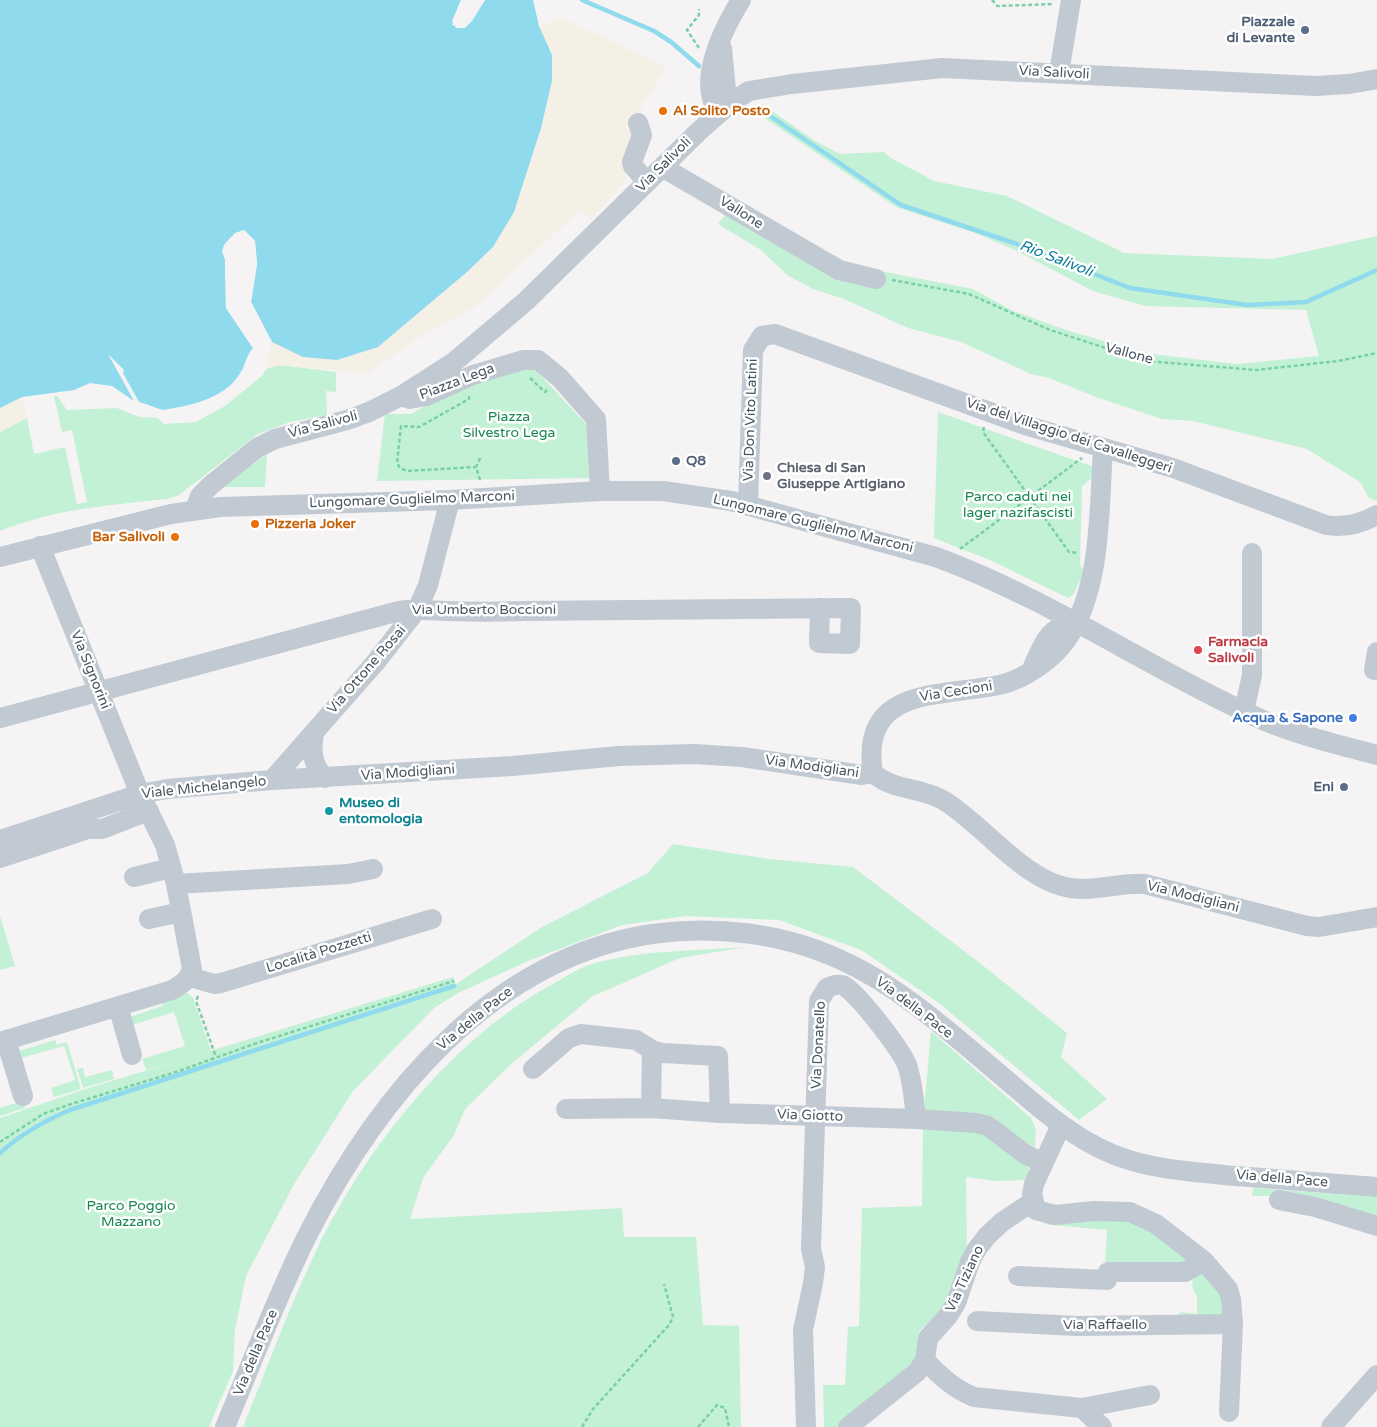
<!DOCTYPE html>
<meta charset="utf-8">
<style>
body{margin:0}
canvas{display:block;background:#f5f3f3}
</style>
<canvas width="1377" height="1427"></canvas>
<script>
const ctx = document.querySelector('canvas').getContext('2d');
ctx.lineJoin = 'round';
function fill(path, color) { ctx.fillStyle = color; ctx.fill(path, 'evenodd'); }
function stroke(path, color, width, dash) { ctx.strokeStyle = color; ctx.lineWidth = width; ctx.lineCap = dash ? 'butt' : 'round'; ctx.setLineDash(dash || []); ctx.stroke(path); }
function write(font, color, halo, rows, align = 'center') {
  ctx.font = font + ' "Varela Round",sans-serif'; ctx.lineWidth = 5; ctx.setLineDash([]); ctx.textBaseline = 'middle'; ctx.strokeStyle = halo; ctx.fillStyle = color; for (const [text, x, y, turn = 0] of rows) {
    ctx.save(); ctx.translate(x, y); ctx.rotate((+turn || 0) * Math.PI / 180); ctx.textAlign = isNaN(turn) ? turn : align; if (halo) ctx.strokeText(text, 0, 0); ctx.fillText(text, 0, 0); ctx.restore();
  }
}
const green = new Path2D(`
 M762,104L815,141L840,154L884,152L891,158L934,181L1007,196L1124,253L1272,259L1377,236V501L1369,498L1360,482L1307,449L1193,421L1162,419L1096,397L1049,378L1031,374L961,342L908,328L844,299L813,289L787,275L761,250L718,224L726,214L754,213L854,266L973,289L1013,311L1069,331L1151,354L1237,364L1319,356L1306,310L1145,306L1093,291L1015,250L975,233L896,207L750,108Z
 M530,364L588,426L589,478L377,481L385,414H411L475,378Z
 M280,365L336,372V392L326,391L327,415L290,422L258,434L179,495L167,499C110,505 54,509 0,531V432L27,418L34,454L65,447L77,504L87,502L72,430L62,432L54,396H57L67,410L117,408L139,417L158,418L164,424L196,422L225,406L263,375L266,369Z
 M938,412L1094,467V476L1082,486L1080,564L1084,572L1073,595L1068,598L992,561L934,538Z
 M267,454L265,487H225L228,483Z
 M673,844L769,859L853,867L976,960L1067,1033L1061,1057L1107,1099L1079,1120L939,1003L861,950L779,920L686,916L622,925L528,961L458,993L434,1008L353,1091L293,1186L246,1276L235,1330L233,1371L209,1427H0V1118L82,1090L453,977L456,984L542,927L648,873Z
 M0,916L15,966L0,970Z
 M745,947L680,958L593,996L510,1065L465,1109L454,1135L423,1178L410,1219L622,1208L624,1237H696L703,1325L739,1326L741,1427H243C267,1368 289,1307 317,1249C365,1149 452,1039 551,985C561,979 571,973 581,968C626,950 696,951 745,947Z
 M188,993L193,998L211,1051L146,1070L142,1059L185,1046L174,1012L132,1025L130,1017L162,1006L166,999Z
 M931,1031L1031,1118L1036,1130L1035,1147L1020,1139L924,1110Z
 M55,1040L57,1045L67,1042L81,1089L54,1097L51,1088L75,1080L64,1046L21,1058L19,1051Z
 M83,1068L85,1077L112,1070L114,1079L83,1088L77,1069Z
 M22,1101L25,1108L0,1116V1108Z
 M923,1125L979,1128L1025,1163L1032,1174L1026,1180L997,1181L966,1177L967,1254L949,1306L919,1331L917,1356L905,1370L846,1422L838,1427H824L823,1385H845L848,1327L859,1326L862,1208L922,1206Z
 M1253,1188L1377,1197V1218L1281,1196H1252Z
 M1133,1218L1192,1264L1105,1266L1107,1230L1042,1224L1072,1219Z
 M1203,1273L1220,1287L1228,1314L1178,1318L1180,1312L1197,1314V1296C1191,1289 1191,1282 1196,1274Z`);
const sand = new Path2D(`
 M563,18L667,68L640,107L645,120L634,141L624,181L591,220L579,211L476,306L415,340L368,373L280,365L266,369L272,342L303,357L337,360L378,347L467,272L493,247L514,212L541,128L552,81V55L539,26Z
 M22,397L27,418L0,432V408Z`);
const water = new Path2D(`
 M0,0H461L452,25L465,27L485,0H533L539,26L552,55V81L541,128L514,212L493,247L467,272L378,347L337,360L303,357L272,342L251,302L257,264L255,241L244,230C231,235 220,244 225,259L226,308L253,348C247,355 246,361 243,368C228,399 192,405 163,410C155,408 148,404 139,402L123,373L124,370L108,354L134,401L112,386L90,383L74,390L22,397L0,408Z`);
const pier = new Path2D(`
 M461,0H464L462,6L454,21L457,25H464L470,20L482,0H485L472,21L465,28H456L452,21Z
 M244,230L255,241L257,264L251,302L272,342L270,343L248,302L254,264L253,242L243,233L236,235L226,246L225,252L227,259L228,307L255,348H253L226,308L225,259L222,252L224,245L235,233Z`);
const stream = new Path2D(`
 M582,0L654,31L671,42L699,66
 M760,109L901,205L1017,244L1130,288L1247,305L1306,302L1377,270
 M0,1153C21,1134 44,1121 70,1110L454,986`);
const path = new Path2D(`
 M992,0L997,6L1054,4
 M699,48L687,30L699,15V9
 M892,280L969,294L1050,330L1146,361L1256,370L1338,361L1377,353
 M530,378L545,392L548,389
 M469,396V399L419,427L401,426L397,463L400,468L407,471L476,467
 M984,427L983,432L1069,552L1078,553
 M480,480L476,467L481,456
 M960,549L1082,458
 M198,996L196,1001L216,1057
 M0,1142L43,1114L68,1105L176,1072L254,1044L454,981
 M582,1427L593,1409L669,1325L673,1317L664,1284
 M698,1427L717,1405L725,1408L729,1427`);
const minor = new Path2D(`
 M722,48L726,90L732,102
 M1059,73L1071,0
 M719,113C696,82 723,29 741,0
 M638,123L642,135L632,162L633,166L647,182
 M662,167L839,270L876,279
 M401,396L410,399L427,396L473,375L523,360H538L560,378L596,419L600,491
 M748,505L753,350L762,336L775,334L1028,426L1173,468L1326,525C1344,528 1361,524 1377,515
 M195,509L200,496L211,485L257,448L275,439L347,420L369,412L401,396L454,362L526,301L699,131L732,102L749,91L792,84L942,68L1315,86L1349,84L1377,79
 M0,557L171,514L220,507L450,500L600,491H663L731,501L936,557C1052,600 1153,671 1265,721C1301,736 1339,745 1377,755
 M1032,669C1043,644 1048,626 1077,621
 M1374,670L1377,652
 M1244,711L1252,675V553
 M0,718L399,611C416,608 431,611 448,611C473,612 498,612 524,611C633,609 742,608 851,608L850,644L819,643L820,608
 M314,733C311,751 312,765 325,778
 M873,773C859,686 941,697 999,685C1023,680 1053,660 1067,639C1102,588 1099,508 1103,448
 M272,780L375,663L418,608L428,585L450,500
 M0,840L140,794L167,789L272,780L513,766L619,756L694,754L742,757L862,775L873,773C893,791 921,787 943,800C983,824 1024,881 1070,888C1095,892 1120,882 1145,884L1307,926L1319,927L1377,917
 M0,858L88,829H102L149,811
 M134,877L171,868
 M176,884L348,874L373,869
 M149,919L181,912
 M190,977L214,984L221,983L432,919
 M118,1006L132,1055
 M6,1040L23,1096
 M0,1042L172,990C182,984 189,980 192,969L176,884L165,845L140,794L40,546
 M533,1069L569,1038L581,1034L636,1040L652,1050L662,1053L718,1056L720,1113
 M651,1108L652,1050
 M566,1109L651,1108L720,1113L916,1119L976,1123L988,1126L1025,1154L1043,1163
 M1061,1125L1034,1184L1032,1194L1036,1210L1055,1215L1094,1211L1130,1212L1156,1224L1204,1261L1228,1289L1231,1299L1233,1324L1229,1412
 M1279,1200L1315,1207L1377,1226
 M1018,1276L1107,1280L1108,1272H1185L1204,1261
 M977,1321L1077,1326L1233,1324
 M925,1360C940,1376 954,1389 974,1397L1082,1408L1150,1395
 M1082,1408L1102,1427
 M225,1427C252,1363 276,1298 307,1236C377,1098 490,958 652,934C715,925 783,933 841,960C901,987 953,1035 1003,1077C1037,1106 1071,1137 1112,1154C1151,1170 1195,1172 1236,1176C1283,1180 1330,1183 1377,1187
 M806,1427L803,1330L813,1283L815,1267L811,1249L819,1001L827,988C831,986 837,984 842,985C856,990 901,1050 907,1065C913,1082 914,1101 916,1119
 M848,1427L917,1372L925,1360L928,1338L948,1316L956,1303L970,1262L977,1249L987,1236L1002,1222L1032,1202
 M1331,1427L1377,1375`);
const markers = [
 [1305,30,5,"#5c6f8a"],
 [663,111,5,"#e8710a"],
 [676,461,5,"#5c6f8a"],
 [767,476,5,"#6b7280"],
 [255,524,5,"#e8710a"],
 [175,537,5,"#e8710a"],
 [1198,650,5,"#e0444e"],
 [1353,718,5,"#3f7fe0"],
 [1344,787,5,"#5c6f8a"],
 [329,811,5,"#0f9aa8"]
];
const serviceNames = [
 ["Piazzale",1295,22],
 ["di Levante",1295,38],
 ["Q8",686,461,"left"],
 ["Eni",1334,787]
];
const streetNames = [
 ["Via Salivoli",1054,73,3],
 ["Via Salivoli",664,165,-45],
 ["Vallone",741,213,32],
 ["Vallone",1129,354,15],
 ["Piazza Lega",457,382,-21],
 ["Via Don Vito Latini",751,420,-88],
 ["Via Salivoli",323,425,-15],
 ["Via del Villaggio dei Cavalleggeri",1069,436,18],
 ["Lungomare Guglielmo Marconi",412,500,-2],
 ["Lungomare Guglielmo Marconi",813,524,14],
 ["Via Umberto Boccioni",484,610],
 ["Via Signorini",90,670,68],
 ["Via Ottone Rosai",367,670,-49],
 ["Via Cecioni",956,692,-9],
 ["Via Modigliani",812,767,8],
 ["Via Modigliani",408,773,-4],
 ["Viale Michelangelo",204,788,-6],
 ["Via Modigliani",1193,897,14],
 ["Località Pozzetti",319,953,-17],
 ["Via della Pace",914,1008,37],
 ["Via della Pace",475,1019,-39],
 ["Via Donatello",819,1045,-87],
 ["Via Giotto",810,1116,2],
 ["Via della Pace",1282,1179,5],
 ["Via Tiziano",965,1279,-65],
 ["Via Raffaello",1105,1325],
 ["Via della Pace",256,1353,-67]
];
const foodNames = [
 ["Al Solito Posto",673,111],
 ["Pizzeria Joker",265,524],
 ["Bar Salivoli",165,537,"right"]
];
const parkNames = [
 ["Piazza",509,417],
 ["Silvestro Lega",509,433],
 ["Parco caduti nei",1018,497],
 ["lager nazifascisti",1018,513],
 ["Parco Poggio",131,1206],
 ["Mazzano",131,1222]
];
const worshipNames = [
 ["Chiesa di San",777,468],
 ["Giuseppe Artigiano",777,484]
];
const healthNames = [
 ["Farmacia",1208,642],
 ["Salivoli",1208,658]
];
const shopNames = [
 ["Acqua & Sapone",1343,718]
];
const cultureNames = [
 ["Museo di",339,803],
 ["entomologia",339,819]
];
const waterNames = [
 ["Rio Salivoli",1056,259,21]
];
fill(green, '#c3f1d5');
fill(sand, '#f5f0e5');
fill(water, '#90daee');
fill(pier, '#f5f3f3');
stroke(stream, '#90daee', 4.5);
stroke(path, '#7ad0a6', 2.5, [4, 2.5]);
stroke(minor, '#c1cad2', 20);
for (const [x, y, r, color] of markers) { const dot = new Path2D(); dot.arc(x, y, r, 0, 2 * Math.PI); ctx.fillStyle = color; ctx.fill(dot); stroke(dot, '#fff', 2); }
write('bold 14px', '#4e5e75', '#fff', serviceNames, 'right');
write('14px', '#4a5661', '#fff', streetNames);
write('bold 14px', '#c56008', '#fff', foodNames, 'left');
write('14px', '#17864f', '#fff', parkNames);
write('bold 14px', '#5b616d', '#fff', worshipNames, 'left');
write('bold 14px', '#be3a42', '#fff', healthNames, 'left');
write('bold 14px', '#366cbe', '#fff', shopNames, 'right');
write('bold 14px', '#0d838f', '#fff', cultureNames, 'left');
write('italic 15px', '#0c7c9b', '#fff', waterNames);
</script>
